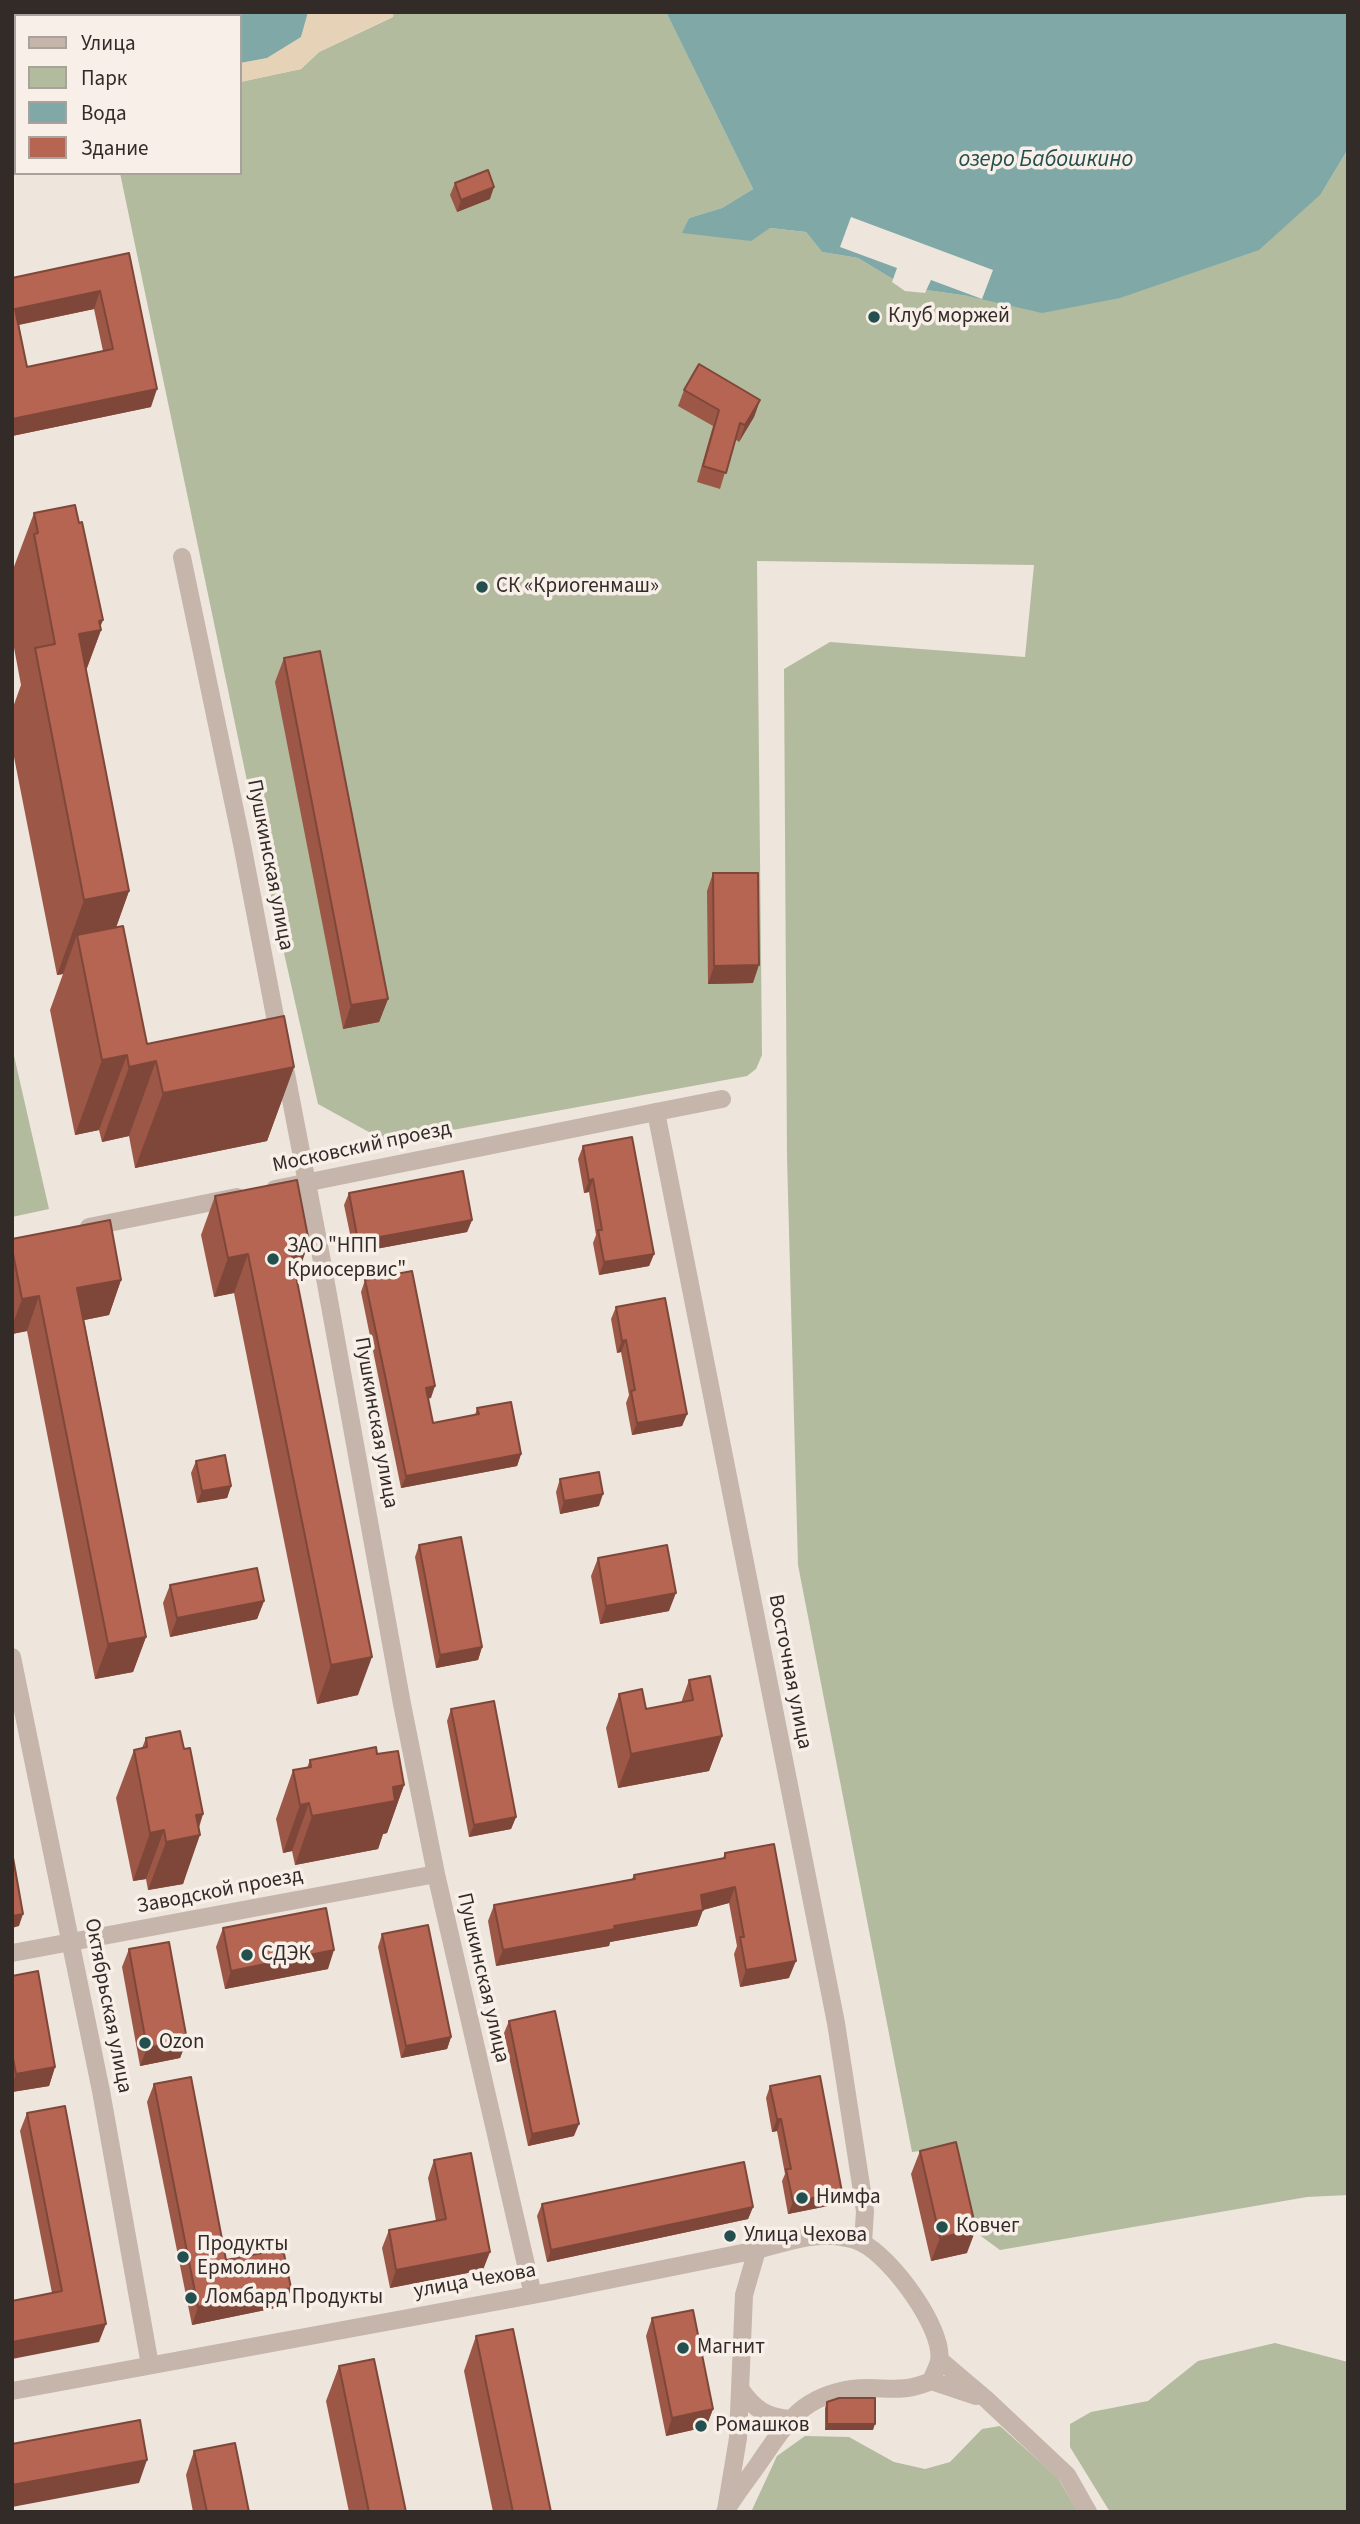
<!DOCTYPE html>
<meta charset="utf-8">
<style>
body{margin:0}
#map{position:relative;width:1360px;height:2524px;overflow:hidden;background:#eee5dc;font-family:"Source Sans 3",sans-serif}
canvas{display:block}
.frame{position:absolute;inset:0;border:14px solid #332b28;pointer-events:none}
.legend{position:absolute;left:14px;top:14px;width:228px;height:161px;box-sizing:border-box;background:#f7efe8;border:2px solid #a9a19b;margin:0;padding:9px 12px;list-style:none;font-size:21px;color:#332b28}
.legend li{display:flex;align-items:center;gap:14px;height:35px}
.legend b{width:35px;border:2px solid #a9a19b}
</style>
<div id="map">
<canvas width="1360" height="2524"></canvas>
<div class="frame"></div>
<ul class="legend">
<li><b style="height:9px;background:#c5b5aa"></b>Улица</li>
<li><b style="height:19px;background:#b3bb9e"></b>Парк</li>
<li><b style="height:19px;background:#7fa8a7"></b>Вода</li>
<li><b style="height:19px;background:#b66552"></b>Здание</li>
</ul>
</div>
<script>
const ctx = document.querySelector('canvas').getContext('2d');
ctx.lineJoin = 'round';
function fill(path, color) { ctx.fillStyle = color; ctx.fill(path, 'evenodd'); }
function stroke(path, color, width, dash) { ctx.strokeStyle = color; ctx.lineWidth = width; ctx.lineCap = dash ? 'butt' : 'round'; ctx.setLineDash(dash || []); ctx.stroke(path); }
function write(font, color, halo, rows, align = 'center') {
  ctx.font = font + ' "Source Sans 3",sans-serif'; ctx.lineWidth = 7; ctx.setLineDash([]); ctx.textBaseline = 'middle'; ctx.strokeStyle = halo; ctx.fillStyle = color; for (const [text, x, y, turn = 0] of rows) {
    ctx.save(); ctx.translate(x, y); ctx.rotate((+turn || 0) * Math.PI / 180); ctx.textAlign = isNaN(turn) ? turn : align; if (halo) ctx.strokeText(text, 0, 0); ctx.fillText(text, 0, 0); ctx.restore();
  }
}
const green = new Path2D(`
 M391,12H666L753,189L722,208L689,218L683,233L770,228L806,232L822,252L858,258L906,287L968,296L1321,194L1348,149V2195L1307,2197L1000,2250L974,2231L956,2147L912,2152L798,1565L787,1157L784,669L830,642L1025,657L1034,565L757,561L762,1055L756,1069L747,1076L387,1142L318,1104L270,891L120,173H240V82L301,69L319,52L393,17Z
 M12,1047L49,1209L12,1217Z
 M1275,2343L1348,2362V2512H1110L1070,2447V2424L1091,2412L1148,2401L1198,2361Z
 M1000,2426L1058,2478L1078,2512H751L777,2456L805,2436L849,2437L894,2462L925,2469L950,2462L982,2429Z`);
const sand = new Path2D(`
 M308,12H391L394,16L319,52L301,69L240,82V63L267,58L301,37Z`);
const water = new Path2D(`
 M12,12H308L301,37L267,58L240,63V16H16V76L12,72Z
 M666,12H1348V149L1321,194L1259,250L1120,298L1042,313L968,296L906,287L858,258L822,252L806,232L770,228L751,241L682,233L689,218L722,208L753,189Z`);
const pier = new Path2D(`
 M851,217L993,270L982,299L931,280L925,293L905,291L892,282L897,268L840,247Z`);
const minor = new Path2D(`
 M182,557L242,844L321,1256L402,1704L436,1874L533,2295
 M656,1112L722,1099
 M12,1657L101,2091L150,2365
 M12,1953L436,1874
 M940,2360L986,2399L1067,2475L1088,2512
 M931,2381L976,2396
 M12,2391L549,2292L757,2250`);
const tertiary = new Path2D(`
 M275,1189L656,1112L836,2023L865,2211L863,2243
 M89,1227L237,1197
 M741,2390C755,2410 766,2416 789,2419
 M725,2512C735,2495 748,2479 759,2463C786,2424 800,2397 852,2389C882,2385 900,2395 931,2381C933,2375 938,2367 939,2361C945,2329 890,2256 862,2243C857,2240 848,2238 841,2237C813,2232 784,2243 757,2250L744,2295L738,2438L726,2510`);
const wall = new Path2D(`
 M455,183L490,199L457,212L450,195Z
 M129,253L151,407L12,436V278ZM94,309L103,351L27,367L19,325Z
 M684,390L760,400L754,417L739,442L735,439L720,489L697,482L713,426L678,406Z
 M34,513L100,627L101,630L86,671L129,891L116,928L147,1044L294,1067L267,1141L135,1168L129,1136L102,1142L99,1130L75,1135L50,1010L63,974L57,975L12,747V710L21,685L12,637V572Z
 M284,658L388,999L379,1022L343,1029L275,682Z
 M713,873L753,983L708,984L707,891Z
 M583,1146L654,1254L649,1266L599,1275L593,1243L596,1235L589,1192L584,1193L578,1159Z
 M349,1193L472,1220L467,1232L354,1253L344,1205Z
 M215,1196L309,1242L296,1278L358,1695L317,1704L234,1293L214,1297L201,1235Z
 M12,1239L121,1280L109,1315L84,1320L146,1637L133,1672L95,1679L27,1331L12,1334Z
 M365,1280L431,1398H428L433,1423L475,1415L477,1408L521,1454L517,1466L401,1488L361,1292Z
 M616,1307L687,1414L682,1426L632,1435L626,1403L629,1395L621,1352L617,1353L611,1319Z
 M196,1461L231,1486L227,1498L197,1503L191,1473Z
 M560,1479L599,1506L560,1514L556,1492Z
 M419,1545L482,1647L478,1660L436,1668L415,1557Z
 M598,1558L669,1611L600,1624L591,1576Z
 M170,1585L264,1601L257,1619L170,1637L163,1603Z
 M689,1680L722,1736L709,1771L618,1788L606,1728L619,1694L646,1709L681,1703Z
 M451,1709L516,1817L511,1829L469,1837L447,1721Z
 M146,1738L184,1749L203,1814L183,1884L148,1890L146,1879L133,1881L116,1798L134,1750L142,1748Z
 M377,1754L404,1785L387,1833L383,1834L378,1849L295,1865L292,1851L283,1853L276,1819L293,1770L307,1768L310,1760Z
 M725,1853L789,1978L740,1987L734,1954L737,1946L729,1903L703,1910L697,1926L610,1942L609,1946L496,1966L488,1921L494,1905L632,1879L634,1875L723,1858Z
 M223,1928L328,1969L225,1989L216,1947Z
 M382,1934L451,2037L447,2049L401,2058L378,1947Z
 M129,1949L187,2040L180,2058L140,2066L122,1967Z
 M12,1976L55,2067L49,2086L12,2092Z
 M509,2021L574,2136L528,2146L504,2033Z
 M154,2084L226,2260L285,2306L192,2325L147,2102Z
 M770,2086L842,2192L838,2204L788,2214L782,2181L785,2174L777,2131L772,2132L766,2098Z
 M27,2113L99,2342L52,2293L20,2131Z
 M920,2151L967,2253L931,2261L911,2174Z
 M434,2160L483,2270L390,2288L382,2248L389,2230L436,2221L428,2178Z
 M542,2204L753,2207L748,2219L547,2262L537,2216Z
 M652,2318L713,2409L706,2427L666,2436L646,2336Z
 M476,2336L551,2512H493L464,2371Z
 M339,2366L406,2512H349L326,2401Z
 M827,2402L873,2430H825V2408Z
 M194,2451L249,2512H193L186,2475Z`);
const shadedWall = new Path2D(`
 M494,187L490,199L457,212L461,200Z
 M100,291L94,309L12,326L15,309Z
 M157,389L151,407L12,436V419Z
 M760,400L754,417L739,442L745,425Z
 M103,620L99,630H101L73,705L79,634L99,621Z
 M129,891L102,966L77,935L63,974L57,975L84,900Z
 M759,965L753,983L708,984L714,966Z
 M388,999L379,1022L343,1029L351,1005Z
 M127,1055L99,1130L75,1135L102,1060Z
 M156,1061L129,1136L102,1142L129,1067Z
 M294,1067L267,1141L135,1168L163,1093Z
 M593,1179L589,1192L584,1193L589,1181Z
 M472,1220L467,1232L354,1253L358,1241Z
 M309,1242L295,1281L290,1246Z
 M248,1254L234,1293L214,1297L228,1258Z
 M654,1254L649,1266L599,1275L604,1262Z
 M121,1280L109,1315L65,1324L77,1288Z
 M39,1296L27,1331L12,1334V1326L22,1299Z
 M626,1340L621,1352L617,1353L622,1341Z
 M435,1386L431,1398L422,1400L426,1388Z
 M687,1414L682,1426L632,1435L637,1423Z
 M521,1454L517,1466L401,1488L406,1476Z
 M231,1486L227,1498L197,1503L202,1491Z
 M603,1494L599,1506L560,1514L564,1501Z
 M676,1593L669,1611L600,1624L606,1606Z
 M264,1601L257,1619L170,1637L177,1618Z
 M146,1637L133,1672L95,1679L108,1644Z
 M482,1647L478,1660L436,1668L440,1655Z
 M372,1657L358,1695L317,1704L331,1665Z
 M722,1736L709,1771L618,1788L631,1754Z
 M404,1785L387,1833L383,1834L378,1849L295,1865L312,1816L393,1787Z
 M309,1803L292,1851L283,1853L300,1805Z
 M203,1814L195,1836L200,1835L183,1884L148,1890L166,1842L196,1815Z
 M516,1817L511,1829L469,1837L474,1825Z
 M164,1830L146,1879L133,1881L150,1833Z
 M735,1887L729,1903L703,1910L697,1926L610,1942L609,1946L496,1966L503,1950L614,1926L701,1895Z
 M23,1914L19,1926L12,1928V1916Z
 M334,1950L328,1969L225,1989L231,1971Z
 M796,1961L789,1978L740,1987L746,1970Z
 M451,2037L447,2049L401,2058L406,2046Z
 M187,2040L180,2058L140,2066L147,2048Z
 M55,2067L49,2086L12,2092V2085L16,2074Z
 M777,2119H781L777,2131L772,2132Z
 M579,2124L574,2136L528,2146L532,2134Z
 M842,2192L838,2204L788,2214L793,2202Z
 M753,2207L748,2219L547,2262L551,2250Z
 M976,2229L967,2253L931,2261L940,2238Z
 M490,2252L483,2270L390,2288L396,2270Z
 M291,2288L285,2306L192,2325L198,2307Z
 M106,2324L99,2342L12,2359V2342Z
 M713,2409L706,2427L666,2436L672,2418Z
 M827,2424H875L873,2430H825Z
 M147,2460L139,2483L12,2507V2485Z`);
const building = new Path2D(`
 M488,170L494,187L461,200L455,183Z
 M129,253L157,389L12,419V278ZM100,291L113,349L27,367L15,309Z
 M699,364L760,400L745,425L740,423L726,473L703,466L719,410L684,390Z
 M75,505L79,523L82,522L103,620L99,621L101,630L79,634L129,891L84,900L35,648L55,644L34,534L38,533L34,513Z
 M320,651L388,999L351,1005L284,658Z
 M713,873H758L759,965L714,966Z
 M123,926L147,1044L284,1016L294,1067L163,1093L156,1061L129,1067L127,1055L102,1060L77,935Z
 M632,1137L654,1254L604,1262L598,1230H602L593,1179L589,1181L583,1146Z
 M463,1171L472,1220L358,1241L349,1193Z
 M297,1180L309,1242L290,1246L372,1657L331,1665L248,1254L228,1258L215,1196Z
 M110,1220L121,1280L77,1288L146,1637L108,1644L39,1296L22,1299L12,1249V1239Z
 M412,1271L435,1386L426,1388L433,1423L479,1414L477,1408L511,1402L521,1454L406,1476L365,1280Z
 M665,1298L687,1414L637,1423L631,1391L635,1390L626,1340L622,1341L616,1307Z
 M225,1455L231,1486L202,1491L196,1461Z
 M599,1472L603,1494L564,1501L560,1479Z
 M461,1537L482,1647L440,1655L419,1545Z
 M667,1545L676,1593L606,1606L598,1558Z
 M257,1568L264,1601L177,1618L170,1585Z
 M710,1676L722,1736L631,1754L619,1694L642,1689L646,1709L693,1700L689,1680Z
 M494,1701L516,1817L474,1825L451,1709Z
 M180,1731L184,1749L190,1748L203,1814L196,1815L200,1835L166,1842L164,1830L150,1833L134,1750L147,1747L146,1738Z
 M376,1747L377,1754L398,1751L404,1785L393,1787L395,1801L312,1816L309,1803L300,1805L293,1770L311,1767L310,1760Z
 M774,1844L796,1961L746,1970L740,1937H744L735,1887L701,1895L703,1910L614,1926L615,1929L503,1950L494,1905L635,1879L634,1875L725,1858V1853Z
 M12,1852L23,1914L12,1916Z
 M326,1908L334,1950L231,1971L223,1928Z
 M428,1925L451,2037L406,2046L382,1934Z
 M169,1942L187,2040L147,2048L129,1949Z
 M38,1971L55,2067L16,2074L12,2053V1976Z
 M555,2011L579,2124L532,2134L509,2021Z
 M820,2076L842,2192L793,2202L786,2169H791L781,2119H777L770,2086Z
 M191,2077L226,2260L283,2249L291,2288L198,2307L154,2084Z
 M65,2106L106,2324L12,2342V2301L62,2291L27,2113Z
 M956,2142L976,2229L940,2238L920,2151Z
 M471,2153L490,2252L396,2270L389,2230L446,2219L434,2160Z
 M744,2162L753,2207L551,2250L542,2204Z
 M693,2310L713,2409L672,2418L652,2318Z
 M513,2329L551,2512H513L476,2336Z
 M374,2359L406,2512H369L339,2366Z
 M839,2398H875V2424H827V2402Z
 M140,2420L147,2460L12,2485V2444Z
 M235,2443L249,2512H207L194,2451Z`);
const markers = [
 [874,317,7,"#234f4f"],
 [482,587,7,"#234f4f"],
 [273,1259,7,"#234f4f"],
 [247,1955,7,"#234f4f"],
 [145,2043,7,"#234f4f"],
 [802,2198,7,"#234f4f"],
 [942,2227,7,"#234f4f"],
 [730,2236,7,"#234f4f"],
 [183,2257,7,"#234f4f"],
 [191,2298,7,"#234f4f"],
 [683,2348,7,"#234f4f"],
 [701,2426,7,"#234f4f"]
];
const poiNames = [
 ["Клуб моржей",888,317],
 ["СК «Криогенмаш»",496,587],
 ["ЗАО \"НПП",287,1247],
 ["Криосервис\"",287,1271],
 ["СДЭК",261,1955],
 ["Ozon",159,2043],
 ["Нимфа",816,2198],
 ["Ковчег",956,2227],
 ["Улица Чехова",744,2236],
 ["Продукты",197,2245],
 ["Ермолино",197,2269],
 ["Ломбард Продукты",205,2298],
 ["Магнит",697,2348],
 ["Ромашков",715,2426]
];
const streetNames = [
 ["Пушкинская улица",269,865,79],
 ["Московский проезд",362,1148,-12],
 ["Пушкинская улица",375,1423,80],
 ["Восточная улица",789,1672,79],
 ["Заводской проезд",220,1892,-11],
 ["Пушкинская улица",482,1978,77],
 ["Октябрьская улица",107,2006,79],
 ["улица Чехова",475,2282,-10]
];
const waterNames = [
 ["озеро Бабошкино",1046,161]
];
fill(green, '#b3bb9e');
fill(sand, '#e6d3b7');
fill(water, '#7fa8a7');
fill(pier, '#eee5dc');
stroke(minor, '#c5b5aa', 18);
stroke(tertiary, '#c5b5aa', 18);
fill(wall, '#9d5747');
fill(shadedWall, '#7f4739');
fill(building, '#b66552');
stroke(building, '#7f4739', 2);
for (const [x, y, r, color] of markers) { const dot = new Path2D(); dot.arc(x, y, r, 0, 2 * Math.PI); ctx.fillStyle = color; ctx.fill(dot); stroke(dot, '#f7efe8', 2.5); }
write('21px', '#332b28', '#f7efe8', poiNames, 'left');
write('21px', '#332b28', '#f7efe8', streetNames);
write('italic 23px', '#234f4f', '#f7efe8', waterNames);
</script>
